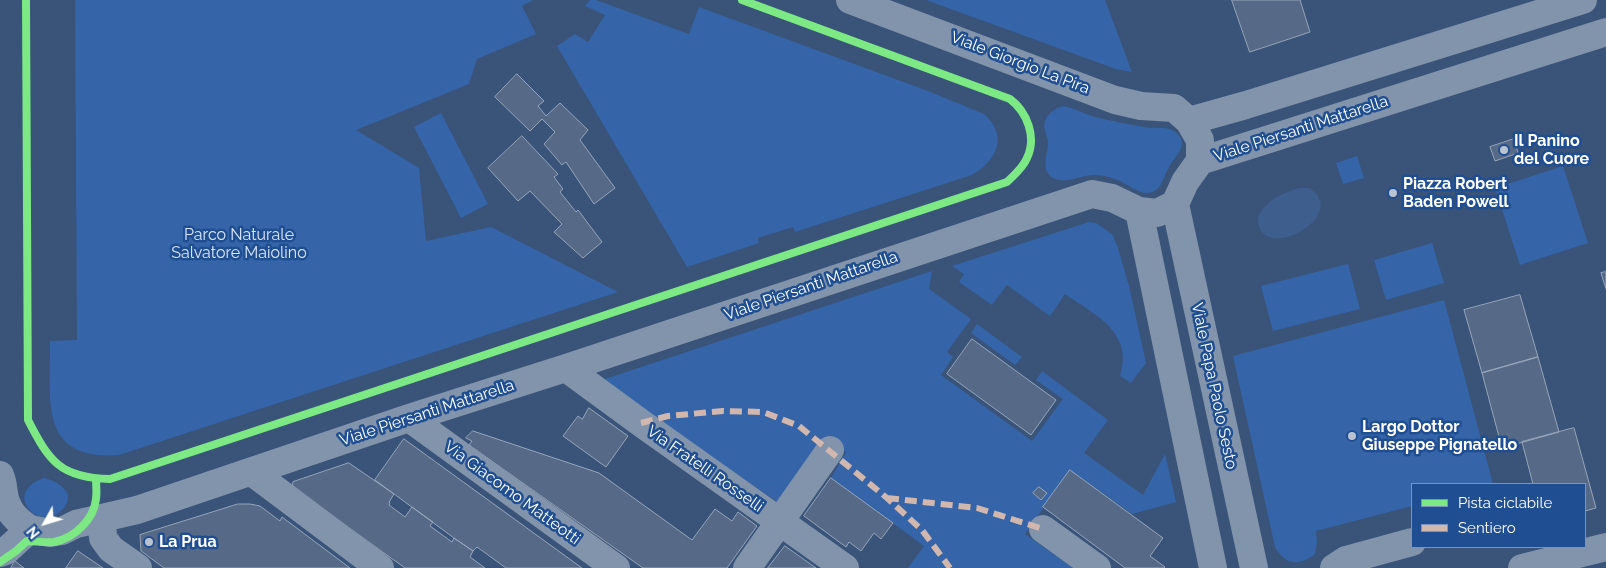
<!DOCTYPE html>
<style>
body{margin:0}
#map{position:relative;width:1606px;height:568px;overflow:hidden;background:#3a5378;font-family:Raleway,sans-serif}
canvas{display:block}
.legend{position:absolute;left:1411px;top:483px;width:175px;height:65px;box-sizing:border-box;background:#204e92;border:1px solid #7995be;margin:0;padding:6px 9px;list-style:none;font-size:15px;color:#fff}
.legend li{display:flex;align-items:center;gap:10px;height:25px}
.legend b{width:25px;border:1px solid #7995be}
.north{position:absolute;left:20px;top:498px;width:50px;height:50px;-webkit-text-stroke:4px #204e92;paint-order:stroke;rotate:231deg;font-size:14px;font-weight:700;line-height:20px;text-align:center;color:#fff}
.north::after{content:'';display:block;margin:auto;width:18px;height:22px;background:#fff;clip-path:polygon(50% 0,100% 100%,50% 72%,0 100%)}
</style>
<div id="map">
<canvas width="1606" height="568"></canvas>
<ul class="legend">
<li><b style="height:6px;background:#7ce984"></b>Pista ciclabile</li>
<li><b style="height:6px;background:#d1b7ad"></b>Sentiero</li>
</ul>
<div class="north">N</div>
</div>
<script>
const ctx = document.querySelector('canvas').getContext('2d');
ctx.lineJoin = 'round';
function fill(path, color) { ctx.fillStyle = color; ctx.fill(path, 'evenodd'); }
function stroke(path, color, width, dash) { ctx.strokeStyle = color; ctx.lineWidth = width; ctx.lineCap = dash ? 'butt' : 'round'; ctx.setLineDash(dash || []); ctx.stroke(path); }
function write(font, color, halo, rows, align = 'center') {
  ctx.font = font + ' Raleway,sans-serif'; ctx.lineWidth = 5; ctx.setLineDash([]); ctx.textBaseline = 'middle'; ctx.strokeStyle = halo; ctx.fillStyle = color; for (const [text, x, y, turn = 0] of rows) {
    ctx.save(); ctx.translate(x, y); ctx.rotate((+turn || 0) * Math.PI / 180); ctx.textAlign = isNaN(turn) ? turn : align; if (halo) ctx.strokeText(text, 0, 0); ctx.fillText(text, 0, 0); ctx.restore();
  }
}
const green = new Path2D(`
 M75,0H533L522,6L536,34L477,59L469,84L356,130L419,168L426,241L491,227L618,292L119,455C37,461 51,399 50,341L77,340Z
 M590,0H596L689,34L699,7L928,91L984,114C1009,136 997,160 972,175L795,232L793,227L758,238L759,243L687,267L557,46L575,34L588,42L605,15L585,6Z
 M926,0H1105L1132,72L1116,69Z
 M1063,106C1075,108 1084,114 1095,117C1111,121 1128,124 1144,127C1153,129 1166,126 1174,131C1192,143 1175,156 1169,167C1163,177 1162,193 1146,193C1139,193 1126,184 1118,180C1112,178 1103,175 1096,175C1083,174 1067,184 1055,179C1040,172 1047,157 1048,145C1049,140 1046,136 1045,130C1042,118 1052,109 1063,106Z
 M441,113L488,204L461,218L414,127Z
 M1357,156L1364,178L1343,184L1336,163Z
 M1563,166L1588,243L1520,265L1495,188Z
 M1089,222L1096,223L1112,234L1117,245L1129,286L1146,363L1131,383L1120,376C1134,332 1095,315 1065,294L1050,316L1007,285L992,305L959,282L964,274L952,266Z
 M1432,243L1444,283L1386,300L1374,260Z
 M1348,264L1360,309L1273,331L1261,286Z
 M932,271L929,289L971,319L947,352L953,357L941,375L1032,441L1063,399L1036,380L1042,371L1108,420L1084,453L1143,495L1165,454L1176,502L1132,514L1070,470L1025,534L1073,568H908L924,546L831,478L846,452L826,436L779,503L634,404L602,380Z
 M1444,300L1493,484H1412V506L1316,531L1317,542L1315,554C1299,566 1286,566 1275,547L1233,356Z
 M977,324L1022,357L1015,365L971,333Z
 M44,478C57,481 78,492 63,509C41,535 0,493 44,478Z`);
const water = new Path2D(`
 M1299,188H1309C1348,212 1278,256 1261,231C1257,225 1257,219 1260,213C1269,198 1284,193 1299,188Z`);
const building = new Path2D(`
 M1232,0H1300L1310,32L1250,52Z
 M517,74L544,101L538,106L546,116L560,103L588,130L580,140L615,188L594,204L566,162L562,165L544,144L555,132L542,119L530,131L495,97Z
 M522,136L558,174L554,177L563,189L560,192L576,212L578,210L602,242L583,258L554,232L562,224L530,191L518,201L488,168Z
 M1514,139L1518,153L1495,161L1490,147Z
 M1606,272V289L1601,273Z
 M1520,295L1538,357L1482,373L1464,310Z
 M972,339L1056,400L1031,435L947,374Z
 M1538,357L1559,432L1502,448L1482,373Z
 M589,408L628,436L606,467L563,436L578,416L582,419Z
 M1574,428L1596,508L1585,511V484H1533L1522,442Z
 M473,431L599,473L692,540L715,509L732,521L738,512L757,526L727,568H643L469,445L472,441L466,438Z
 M404,439L582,568H506L477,547L473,551L454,538L375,480Z
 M349,463L394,494L389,502L390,503L389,505L405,517L412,507L433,522L430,526L452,542L454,538L473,551L470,557L485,568H405L292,487L293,482Z
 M1070,470L1163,538L1150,556L1165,567L1164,568H1125L1043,507Z
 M831,478L893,523L881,539L874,533L861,551L849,542L846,547L804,516Z
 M1039,487L1047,493L1041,500L1033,493Z
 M238,504H250L260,506L280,521L282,517L350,568H164L141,551L140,535Z
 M785,546L816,568H768Z
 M78,551L103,568H66Z
 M15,561L24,568H11Z`);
const minor = new Path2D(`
 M850,0L1115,100L1141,106L1174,108L1189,121L1200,140V161
 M1189,121L1246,105L1583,0
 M1175,204L1254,568
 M1139,211L1213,568
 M566,368L641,423L845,568
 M409,418L616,568
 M252,472L380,568
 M0,475C3,482 3,487 4,494C7,511 16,520 30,529
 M102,519L103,538L111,549L138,568
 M1043,529L1097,568
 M0,553L6,551L30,529L50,533L62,531L76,524L137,510L409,418L566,368L1092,194L1112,198L1139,211L1157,213L1175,204L1185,182L1200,161L1606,32
 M747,568L830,450
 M1334,568L1346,560L1412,542
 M1522,568L1606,547`);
const quiet = new Path2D(`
 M641,423L668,416L723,411L763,412L799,426L887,498L922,530L950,568
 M887,498L977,508L1043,529`);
const cycleway = new Path2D(`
 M26,0L28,420C49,461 60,478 110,479L1007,182C1014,175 1023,168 1027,158C1037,137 1027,112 1010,99L742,0
 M0,562L16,551L27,541C35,541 46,543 54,542C75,538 94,519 96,499C97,492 96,485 96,479`);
const markers = [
 [1504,150,5,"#bac3d0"],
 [1393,193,5,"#bac3d0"],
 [1352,436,5,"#bac3d0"],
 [149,542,5,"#bac3d0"]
];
const streetNames = [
 ["Viale Giorgio La Pira",1020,63,21],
 ["Viale Piersanti Mattarella",1301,129,-18],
 ["Viale Piersanti Mattarella",811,286,-19],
 ["Viale Papa Paolo Sesto",1214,386,78],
 ["Viale Piersanti Mattarella",427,413,-18],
 ["Via Fratelli Rosselli",705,469,35],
 ["Via Giacomo Matteotti",512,493,36]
];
const poiNames = [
 ["Il Panino",1514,141],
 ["del Cuore",1514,159],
 ["Piazza Robert",1403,184],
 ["Baden Powell",1403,202],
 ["Largo Dottor",1362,427],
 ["Giuseppe Pignatello",1362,445],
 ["La Prua",159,542]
];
const parkNames = [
 ["Parco Naturale",239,235],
 ["Salvatore Maiolino",239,253]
];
fill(green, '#3565a8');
fill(water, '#3e5e8e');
fill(building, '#566a88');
stroke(building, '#96a5b9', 1);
stroke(minor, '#8294ab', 28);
stroke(quiet, '#d1b7ad', 6, [12, 6]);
stroke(cycleway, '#7ce984', 8);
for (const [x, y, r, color] of markers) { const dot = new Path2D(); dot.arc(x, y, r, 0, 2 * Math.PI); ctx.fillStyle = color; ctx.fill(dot); stroke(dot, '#204e92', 2); }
write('16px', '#fff', '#204e92', streetNames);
write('bold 16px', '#fff', '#204e92', poiNames, 'left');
write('16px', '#d7e6fa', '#204e92', parkNames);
</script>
